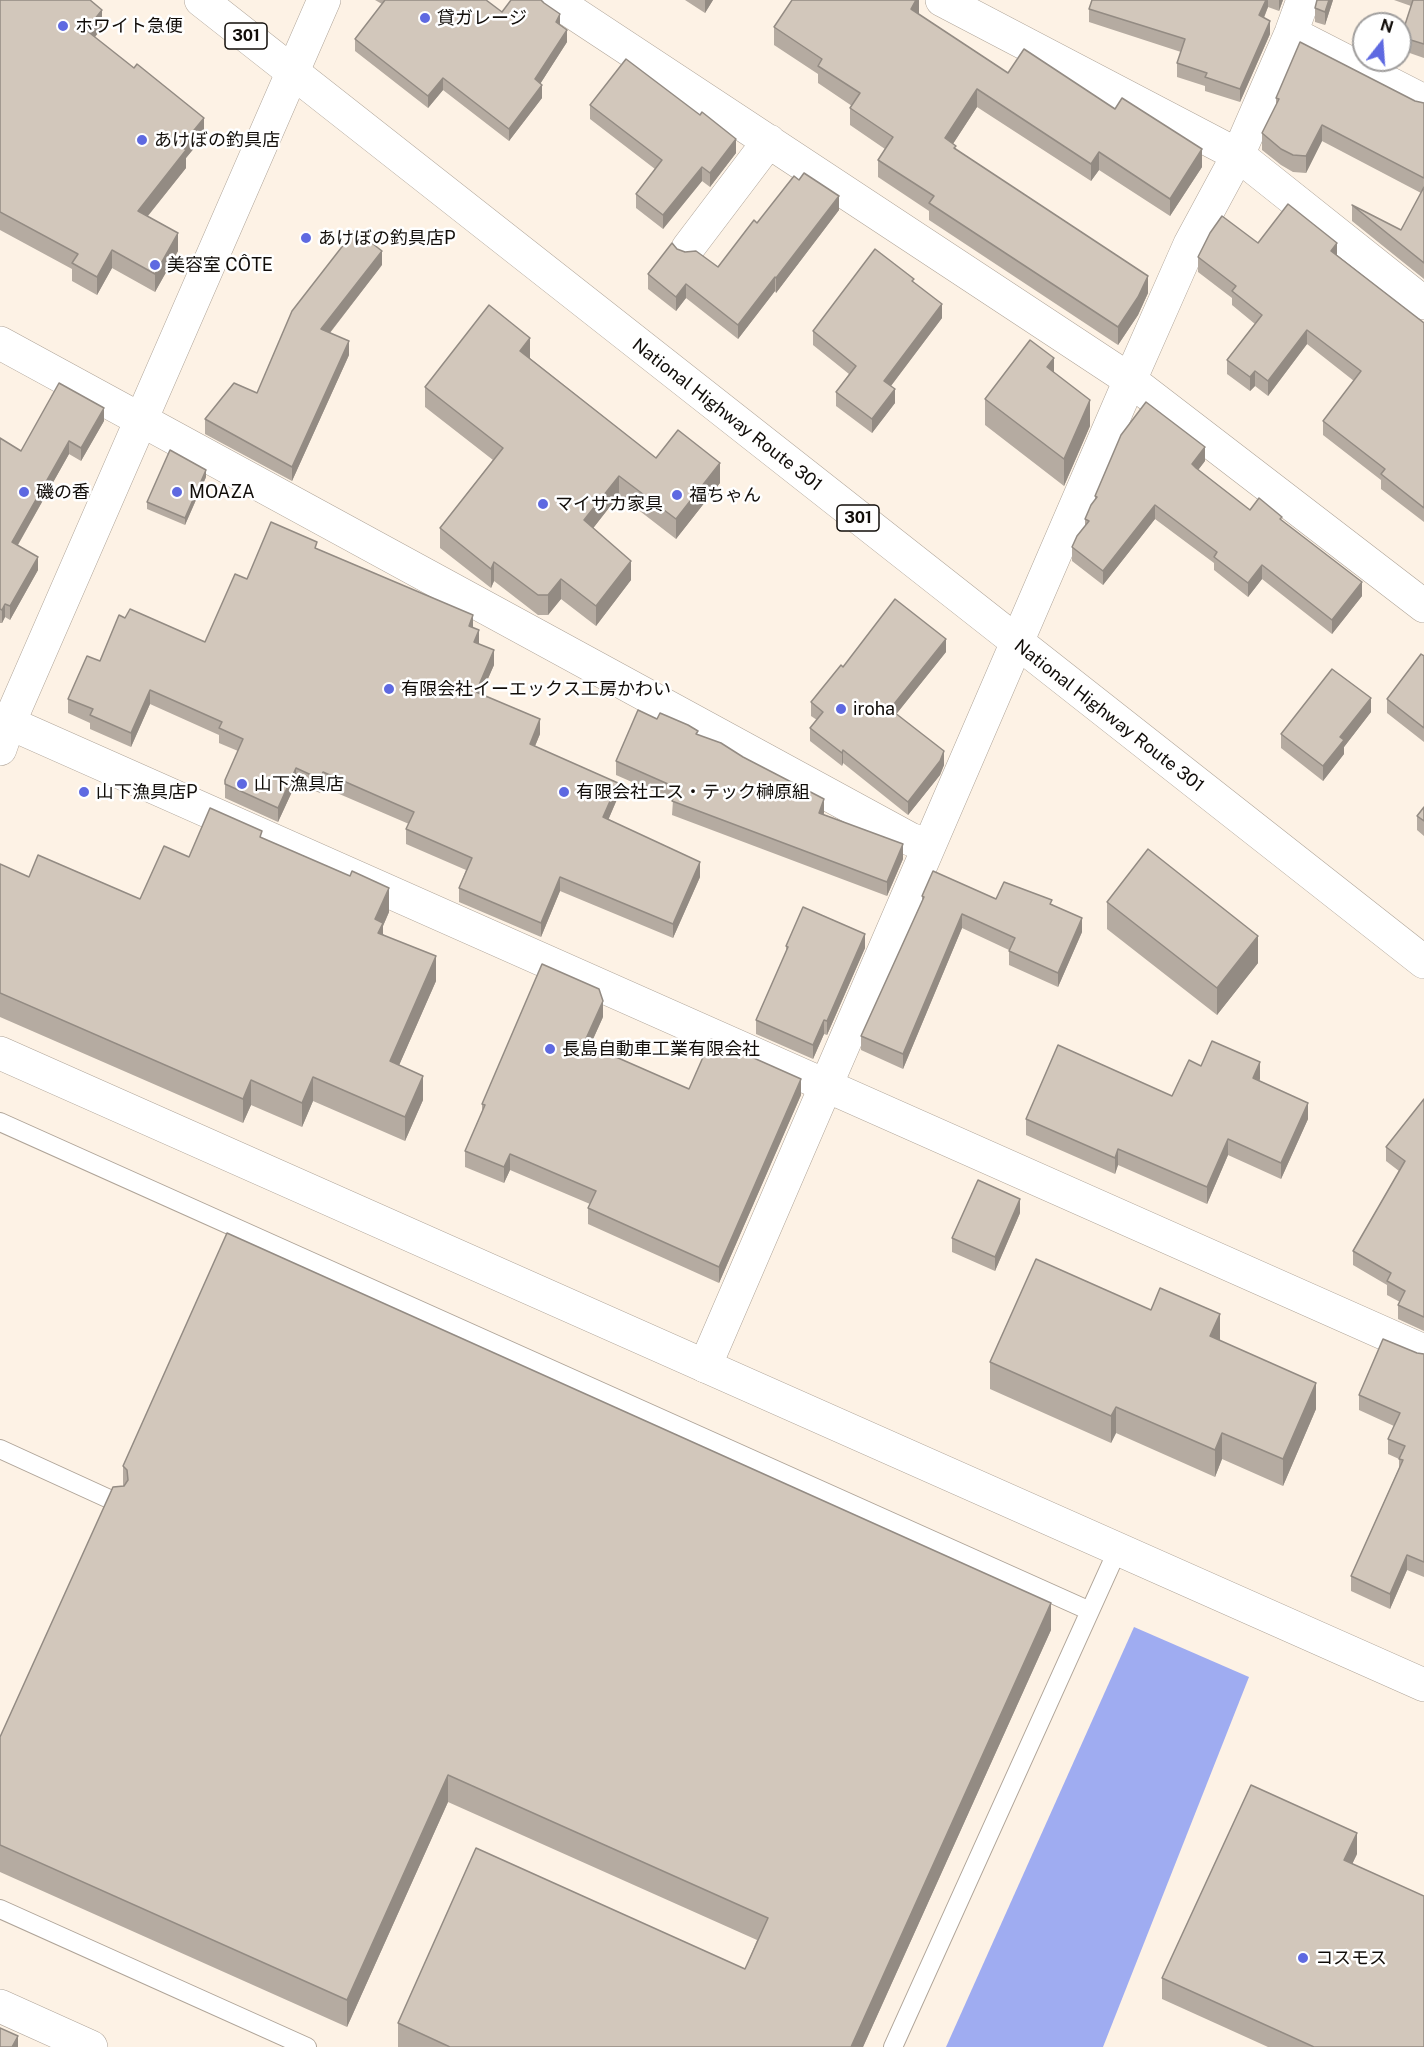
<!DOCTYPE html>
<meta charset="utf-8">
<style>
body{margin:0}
#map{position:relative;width:1424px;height:2047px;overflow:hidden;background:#fdf2e5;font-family:"Public Sans",sans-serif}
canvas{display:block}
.north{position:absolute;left:1352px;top:12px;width:60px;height:60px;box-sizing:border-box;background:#fff;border:2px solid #a09e9d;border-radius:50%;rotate:17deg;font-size:16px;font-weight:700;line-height:24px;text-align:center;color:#110d09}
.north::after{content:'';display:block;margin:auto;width:21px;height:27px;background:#5e69e1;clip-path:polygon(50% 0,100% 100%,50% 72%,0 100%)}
</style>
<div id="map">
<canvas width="1424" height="2047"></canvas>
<div class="north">N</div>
</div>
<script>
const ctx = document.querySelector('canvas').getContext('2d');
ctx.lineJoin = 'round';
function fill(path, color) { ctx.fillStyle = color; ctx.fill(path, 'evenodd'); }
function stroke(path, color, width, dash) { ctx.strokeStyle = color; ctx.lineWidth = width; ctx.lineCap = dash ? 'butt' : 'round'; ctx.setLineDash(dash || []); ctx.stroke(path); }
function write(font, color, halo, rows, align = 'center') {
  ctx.font = font + ' "Public Sans","Noto Sans JP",sans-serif'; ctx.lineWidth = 5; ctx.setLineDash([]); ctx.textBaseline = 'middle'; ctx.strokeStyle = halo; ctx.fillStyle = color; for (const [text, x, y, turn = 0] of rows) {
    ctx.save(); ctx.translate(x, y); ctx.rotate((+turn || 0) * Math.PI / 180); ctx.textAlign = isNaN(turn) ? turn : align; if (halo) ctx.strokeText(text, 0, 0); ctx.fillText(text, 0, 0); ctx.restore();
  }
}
const water = new Path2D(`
 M1134,1627L1249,1677L1103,2047H946Z`);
const lane = new Path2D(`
 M0,1122L1090,1611
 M0,1449L118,1503
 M0,1909L307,2047
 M893,2047L1118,1549`);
const street = new Path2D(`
 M554,0L1130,380L1424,606
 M942,0L1238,155L1424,303
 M1291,33L1424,101
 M688,248L769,141
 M0,343L910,839L928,846
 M0,719L1424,1351
 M705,1366L1130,380L1190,244L1238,155L1291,33L1303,0`);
const secondary = new Path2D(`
 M0,749L9,723L324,0
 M0,1053L1424,1685
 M0,2006L91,2047`);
const highway = new Path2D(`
 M201,0L1424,962`);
const wall = new Path2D(`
 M0,0L102,28L95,37L204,136L186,158V168L148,216L178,251L155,292L112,268L97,295L72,281V269L0,230Z
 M375,0H486L502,12L560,25L567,42L540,84L542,98L509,141L443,90L428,108L355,51V39L382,4Z
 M685,0H713L705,13Z
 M919,0V14L1008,73L1202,167L1170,216L1099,170L1091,181L977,107L953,144L956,149L1148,293L1138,315L1118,345L929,220V211L878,177V160L885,149L850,125V108L852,106L818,83V74L774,45V27Z
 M1092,0H1283L1279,11L1268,7L1264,18L1270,34L1240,102L1205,91V86L1177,77V63L1181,52L1089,22V9Z
 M1333,0L1325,25L1315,22V8Z
 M1394,0H1424V58L1401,50V37L1411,6Z
 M1276,98L1415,101L1424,103V279L1352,221V205L1401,230L1421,193L1322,141L1306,173L1293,172L1281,165L1262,150V133L1276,105Z
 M590,105L736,153L710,187L702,181L663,229L636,208V194L655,169L590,119Z
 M839,210L776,293L775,291L738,339L686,298L676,311L648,289V274L677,249L718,267L757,223Z
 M1258,243L1337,255L1424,323V522L1381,489V480L1323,435V421L1354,381L1307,344L1268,396L1255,386L1250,391L1227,374V360L1255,324L1232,305V298L1198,272V257Z
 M382,265L330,333L349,355L292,481L205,434V419L257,393Z
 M914,283L942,318L891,386L895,403L872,433L836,406V392L849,374L813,345V331Z
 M530,358L656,458L720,483L676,539L619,495L593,528L631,580L596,626L561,599L548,615H538L494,581L491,588L440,548V528L493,460L425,407V387Z
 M1054,372L1090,426L1064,486L985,425V399Z
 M104,421L81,461L69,454L18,545L38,570L10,620L5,617L2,623H0V438L21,451Z
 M1205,461L1198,470L1250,510L1282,520L1362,596L1332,634L1262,579L1248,597L1214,570V563L1155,519L1103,585L1072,561V547L1085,526V519L1095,500V496Z
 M206,477L185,525L147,509V502Z
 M317,549L473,628L479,644L494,665L481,694L540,734L535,746L618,797L608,820L700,877L673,938L560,891L541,937L459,902V888L466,870L406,844V829L409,824L323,787L320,793L296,783L278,822L225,798V780L238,751L219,743V735L150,704L131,747L90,729V723L68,713V699L100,661L125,618L205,642L247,579Z
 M946,652L896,714L944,765L940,775L908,815L843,763L842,766L810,741V728L817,720L811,716V702L843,667Z
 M1424,656V742L1387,713V699Z
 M1371,712L1344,747V754L1323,781L1281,748V734Z
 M657,719L698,735L824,813L823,814L903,859L887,896L672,815L673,800L616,775V761Z
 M1424,807V836L1417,830V816Z
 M262,838L389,912L383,926V934L436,981L399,1065L423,1100L405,1141L313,1101L302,1127L251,1105L243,1123L0,1017V864L29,877L140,899L189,857Z
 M922,896L996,899L1052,904L1082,932L1058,987L1009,965V950L962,928L903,1069L861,1050V1036L922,901Z
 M1107,902L1258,963L1217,1015L1107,929Z
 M786,946L865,948L827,1035L824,1034L813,1059L756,1034V1020L786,952Z
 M603,1017L590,1046L689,1089L801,1095L719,1283L588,1224V1208L590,1204L510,1170L504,1183L465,1167V1151L482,1114V1104Z
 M1201,1066L1260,1079L1259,1081L1308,1119L1281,1179L1228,1155L1207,1204L1118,1165L1115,1174L1026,1135V1119L1172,1096Z
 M1424,1099V1331L1398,1319V1305L1400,1302L1387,1295V1285L1353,1265V1251L1399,1171L1386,1161V1147Z
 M1020,1213L995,1271L952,1252V1238Z
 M1220,1340L1316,1409L1283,1486L1222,1459L1215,1477L1116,1433L1111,1443L990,1389V1362Z
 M1417,1353L1424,1354V1577L1407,1570L1390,1609L1351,1591V1576L1399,1468V1459L1388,1454V1439L1394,1426L1359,1410V1395Z
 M123,1466L1051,1630L863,2047H398V2023L745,1969L757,1940L448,1802L347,2027L0,1872V1737L123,1486Z
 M1357,1854L1352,1864L1424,2047H1268L1162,1999V1978Z`);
const shadedWall = new Path2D(`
 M705,0H713L705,13Z
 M916,0H919V13L911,26V9Z
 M1266,0H1268V7L1259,29V15Z
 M1279,0H1283L1279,11Z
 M1329,0H1333L1325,25V12Z
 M102,10V28L86,48V30Z
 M560,14V26L556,22Z
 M1270,21V34L1240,102V89Z
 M567,30V42L535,92V79Z
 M443,78V90L428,108V96Z
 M542,85V98L509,141V129Z
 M977,89V107L945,156V138Z
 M204,118V136L186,158V168L138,228V211L181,146Z
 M1322,125V141L1306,173V156Z
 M736,139V153L710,187V173Z
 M1202,149V167L1170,216V199Z
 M1099,152V170L1091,181V164Z
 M702,167V181L663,229V215Z
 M839,196V210L776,293V278Z
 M178,233V251L155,292V274Z
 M1337,243V257L1331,251Z
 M112,250V268L97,295V277Z
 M382,251V265L321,344V329Z
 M1148,276V293L1138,315L1118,345V327Z
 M775,277V291L738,339V325Z
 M686,284V298L676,311V297Z
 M942,304V318L884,395V381Z
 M1307,330V344L1268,396V381Z
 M530,338V358L520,370V351Z
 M349,341V355L292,481V467Z
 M1054,358V385L1047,367Z
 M1255,371V386L1250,391V377Z
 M895,389V403L872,433V419Z
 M1090,400V426L1064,486V459Z
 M104,408V421L81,461V448Z
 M69,441V454L12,555V542Z
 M1205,447V461L1192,478V464Z
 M720,463V483L676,539V519Z
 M206,470V477L185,525V518Z
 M619,476V495L584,540V520Z
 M1155,505V519L1103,585V571Z
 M38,557V570L10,620V606Z
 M631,561V580L596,626V606Z
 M494,562V581L491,588V569Z
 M1262,565V579L1248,597V583Z
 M561,579V599L548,615V595Z
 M1362,582V596L1332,634V620Z
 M5,604V617L2,623V610Z
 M473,615V629L469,626Z
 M479,630V645L474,642Z
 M946,639V652L890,722V709Z
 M494,650V665L476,706V692Z
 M150,690V704L131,747V733Z
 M1371,698V712L1344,747V754L1323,781V766L1340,737Z
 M540,719V734L530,758V744Z
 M843,750V763L842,766V753Z
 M944,751V765L940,775L908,815V802Z
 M296,768V783L278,822V808Z
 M323,772V787L320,793V779Z
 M618,783V797L603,832V817Z
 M824,799V813L819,827V813Z
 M903,844V859L887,896V882Z
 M700,862V877L673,938V924Z
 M560,877V891L541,937V923Z
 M389,888V912L383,926V947L375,919Z
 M962,914V928L903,1069V1054Z
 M1082,918V932L1058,987V973Z
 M865,934V948L827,1035V1021Z
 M1258,936V963L1217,1015V988Z
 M436,956V981L390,1086V1061Z
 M603,1001V1017L584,1059V1043Z
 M824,1020V1034L813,1059V1045Z
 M1260,1062V1079L1253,1094V1078Z
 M423,1076V1100L405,1141V1117Z
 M313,1077V1101L302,1127V1103Z
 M801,1079V1095L719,1283V1267Z
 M251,1080V1105L243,1123V1099Z
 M1308,1103V1119L1281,1179V1163Z
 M1228,1139V1155L1207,1204V1187Z
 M1118,1149V1165L1115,1174V1158Z
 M510,1154V1170L504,1183V1167Z
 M1020,1199V1213L995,1271V1257Z
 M1220,1314V1341L1210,1336Z
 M1316,1383V1409L1283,1486V1459Z
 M1116,1407V1433L1111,1443V1416Z
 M1222,1433V1459L1215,1477V1450Z
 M1407,1555V1570L1390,1609V1594Z
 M1051,1603V1630L863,2047H851Z
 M448,1775V1802L347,2027V2000Z
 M1357,1833V1854L1344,1881V1860Z
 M18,2036V2047H12Z`);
const building = new Path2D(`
 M0,0H90L102,10L86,30L134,68L137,64L204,118L181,146L186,150L138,211L178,233L155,274L112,250L97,277L72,263L78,254L0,212Z
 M385,0H486L502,12L511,0H541L544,3L560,14L556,22L567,30L535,79L542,85L509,129L443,78L428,96L355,39Z
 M792,0H916L911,9L1008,73L1024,49L1115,109L1122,98L1202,149L1170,199L1099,152L1091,164L977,89L945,138L956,146L954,148L1148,276L1138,297L1118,327L929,203L934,196L878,160L893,137L850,108L860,93L818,66L822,59L774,27Z
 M1092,0H1266L1259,15L1270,21L1240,89L1205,77L1207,73L1177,63L1185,39L1089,9Z
 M1317,0H1329L1325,12L1315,8Z
 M1413,0H1424V44L1401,37Z
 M1300,42L1415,101L1424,103V178L1322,125L1306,156L1293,155L1281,149L1262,133L1279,99L1276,98Z
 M626,59L700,115L702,112L736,139L710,173L702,167L663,215L636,194L662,160L590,105Z
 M804,173L839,196L776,278L775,277L738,325L686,284L676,297L648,274L672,243L677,249L685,252L696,251L718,267L754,220L757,223L794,176L799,180Z
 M1424,187V263L1352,205L1401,230Z
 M1288,204L1337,243L1331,251L1424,323V508L1381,474L1385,469L1323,421L1361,371L1307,330L1268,381L1255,371L1250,377L1227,360L1262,315L1232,291L1236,286L1198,257L1210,233L1222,216L1258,243Z
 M355,230L382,251L321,329L349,341L292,467L205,419L234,383L257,393L292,311Z
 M875,249L914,279L912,281L942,304L884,381L895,389L872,419L836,392L856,366L813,331Z
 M489,305L530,338L520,351L656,458L678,430L720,463L676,519L619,476L584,520L631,561L596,606L561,579L548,595H538L494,562L491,569L440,528L503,448L425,387Z
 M1030,340L1054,358L1047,367L1090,400L1064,459L985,399Z
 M59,383L104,408L81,448L69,441L12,542L38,557L10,606L5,604L2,610L0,609V438L21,451Z
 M1146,402L1205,447L1192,464L1196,468L1250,510L1259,498L1282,517L1280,519L1362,582L1332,620L1262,565L1248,583L1214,557L1217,552L1155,505L1103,571L1072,547L1077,536L1089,521L1085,519L1091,505L1097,497L1095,496L1121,435Z
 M170,450L206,470L185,518L147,502Z
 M271,522L317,542L315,548L473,615L469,626L479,630L474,642L494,650L476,692L540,719L530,744L618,783L603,817L700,862L673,924L560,877L541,923L459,888L472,858L406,829L414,812L323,772L320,779L296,768L278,808L225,784V780L243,739L219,728L222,722L150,690L131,733L90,715L93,709L68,699L87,656L100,661L119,615L125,618L130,609L205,642L235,574L247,579Z
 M895,599L946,639L890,709L944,751L940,761L908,802L843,750L842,753L810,728L823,712L811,702L841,665L843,667Z
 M1421,654L1424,656V728L1387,699Z
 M1332,669L1371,698L1340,737L1344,740L1323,766L1281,734Z
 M638,710L657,719L660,713L688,725L698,731L696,734L721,743L743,757L824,799L819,813L903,844L887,882L672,801L677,788L616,761Z
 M1424,807V821L1417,816Z
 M210,808L262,831L260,837L350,876L352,871L389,888L375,919L383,923L378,933L436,956L390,1061L423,1076L405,1117L313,1077L302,1103L251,1080L243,1099L0,993V864L29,877L38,855L140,899L164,846L189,857Z
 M1148,849L1258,936L1217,988L1107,902Z
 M933,871L996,899L1004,882L1052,900L1050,904L1082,918L1058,973L1009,951L1015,938L962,914L903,1054L861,1036L924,897L922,896Z
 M803,907L865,934L827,1021L824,1020L813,1045L756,1020L788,947L786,946Z
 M542,964L599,989L603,1001L584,1043L689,1089L711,1039L801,1079L719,1267L588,1208L596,1191L510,1154L504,1167L465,1151L485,1105L482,1104Z
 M1212,1041L1260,1062L1253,1078L1308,1103L1281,1163L1228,1139L1207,1187L1118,1149L1115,1158L1026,1119L1058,1045L1172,1096L1189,1060L1201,1066Z
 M1424,1099V1317L1398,1305L1405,1291L1387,1281L1391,1273L1353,1251L1405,1161L1386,1147Z
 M978,1180L1020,1199L995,1257L952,1238Z
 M227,1233L1051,1603L851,2047H450L398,2023L476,1848L745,1969L768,1918L448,1775L347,2000L0,1845V1737L113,1487L124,1486L128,1480L127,1470L123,1466Z
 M1036,1259L1151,1310L1160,1288L1220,1314L1210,1336L1316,1383L1283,1459L1222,1433L1215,1450L1116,1407L1111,1416L990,1362Z
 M1383,1339L1417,1353L1424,1354V1562L1407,1555L1390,1594L1351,1576L1403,1460L1399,1459L1405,1446L1388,1439L1400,1413L1359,1395Z
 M1251,1785L1357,1833L1344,1860L1424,1896V2047H1314L1162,1978Z
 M0,2028L18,2036L12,2047H0Z`);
const markers = [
 [425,18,6,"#5e69e1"],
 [63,26,6,"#5e69e1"],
 [142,140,6,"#5e69e1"],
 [306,238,6,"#5e69e1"],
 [155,265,6,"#5e69e1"],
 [24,492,6,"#5e69e1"],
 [177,492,6,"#5e69e1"],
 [677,495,6,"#5e69e1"],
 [543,504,6,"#5e69e1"],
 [389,689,6,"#5e69e1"],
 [841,709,6,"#5e69e1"],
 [242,784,6,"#5e69e1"],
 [84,792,6,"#5e69e1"],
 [564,792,6,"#5e69e1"],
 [550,1049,6,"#5e69e1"],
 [1303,1958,6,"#5e69e1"]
];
const shields = [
 [246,36,42],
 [858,518,42]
];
const shieldNames = [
 ["301",246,36],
 ["301",858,518]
];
const poiNames = [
 ["貸ガレージ",437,18],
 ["ホワイト急便",75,26],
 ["あけぼの釣具店",154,140],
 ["あけぼの釣具店P",318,238],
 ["美容室 CÔTE",167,265],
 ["磯の香",36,492],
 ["MOAZA",189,492],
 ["福ちゃん",689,495],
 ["マイサカ家具",555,504],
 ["有限会社イーエックス工房かわい",401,689],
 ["iroha",853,709],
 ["山下漁具店",254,784],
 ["山下漁具店P",96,792],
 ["有限会社エス・テック榊原組",576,792],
 ["長島自動車工業有限会社",562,1049],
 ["コスモス",1315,1958]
];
const streetNames = [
 ["National Highway Route 301",727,415,38],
 ["National Highway Route 301",1109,716,38]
];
fill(water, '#9facf1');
stroke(lane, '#afa498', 20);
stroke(street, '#afa498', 34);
stroke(secondary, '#afa498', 34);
stroke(highway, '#afa498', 34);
stroke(lane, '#fff', 18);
stroke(street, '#fff', 33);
stroke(secondary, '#fff', 33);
stroke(highway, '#fff', 33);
fill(wall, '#b5aba1');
fill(shadedWall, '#938b83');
fill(building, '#d2c7bb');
stroke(building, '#938b83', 1.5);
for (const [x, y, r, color] of markers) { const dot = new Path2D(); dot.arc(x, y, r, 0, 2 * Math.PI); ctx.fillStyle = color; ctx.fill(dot); stroke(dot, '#fff', 2); }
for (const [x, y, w] of shields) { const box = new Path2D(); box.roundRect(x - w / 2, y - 13, w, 26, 4.5); ctx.fillStyle = '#fff'; ctx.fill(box); stroke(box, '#110d09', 1.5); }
write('bold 16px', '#110d09', null, shieldNames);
write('18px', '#110d09', '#fff', poiNames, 'left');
write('18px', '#110d09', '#fff', streetNames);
</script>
